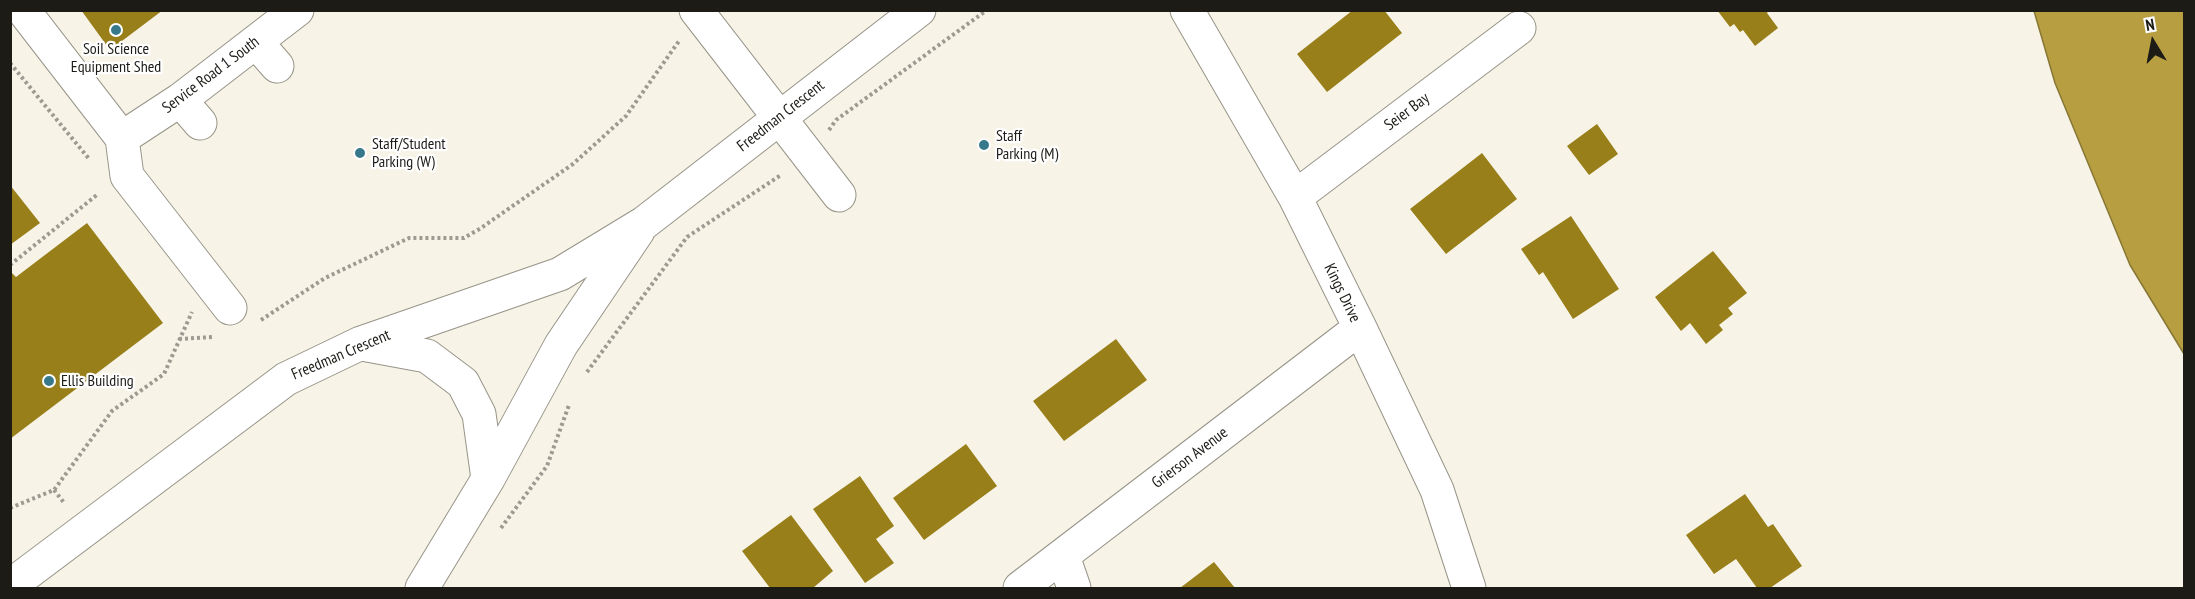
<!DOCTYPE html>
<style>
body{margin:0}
#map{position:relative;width:2195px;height:599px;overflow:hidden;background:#f7f3e7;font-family:"PT Sans Narrow",sans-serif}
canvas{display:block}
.frame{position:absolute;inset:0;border:12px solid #1c1b16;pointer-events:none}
.north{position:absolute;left:2123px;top:12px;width:60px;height:60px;-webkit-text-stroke:4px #fff;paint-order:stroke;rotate:350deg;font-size:16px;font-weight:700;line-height:24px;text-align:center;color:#1c1b16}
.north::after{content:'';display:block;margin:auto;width:21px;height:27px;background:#1c1b16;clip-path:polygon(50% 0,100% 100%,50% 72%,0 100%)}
</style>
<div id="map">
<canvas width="2195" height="599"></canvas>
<div class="frame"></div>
<div class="north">N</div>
</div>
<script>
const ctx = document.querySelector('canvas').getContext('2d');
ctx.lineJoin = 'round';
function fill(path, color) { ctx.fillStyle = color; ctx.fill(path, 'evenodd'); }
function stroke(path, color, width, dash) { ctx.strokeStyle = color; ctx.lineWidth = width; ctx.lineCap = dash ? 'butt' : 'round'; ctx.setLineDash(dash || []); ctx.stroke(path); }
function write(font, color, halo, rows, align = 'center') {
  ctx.font = font + ' "PT Sans Narrow",sans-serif'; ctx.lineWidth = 4.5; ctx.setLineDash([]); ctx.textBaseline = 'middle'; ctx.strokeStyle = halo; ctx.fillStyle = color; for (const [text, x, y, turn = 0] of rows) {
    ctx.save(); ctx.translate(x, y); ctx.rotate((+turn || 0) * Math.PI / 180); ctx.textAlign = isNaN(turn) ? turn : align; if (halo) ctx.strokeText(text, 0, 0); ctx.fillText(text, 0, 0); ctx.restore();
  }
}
const water = new Path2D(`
 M2034,11H2184V354L2130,265L2055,83Z`);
const building = new Path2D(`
 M81,10H163L110,50Z
 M1353,10H1384L1402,33L1327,92L1297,54Z
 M1717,10H1769L1767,13L1778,28L1755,46L1743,30L1740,32L1734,24L1730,27Z
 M1597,124L1618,154L1589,175L1567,146Z
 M1482,153L1517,199L1446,254L1410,209Z
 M10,185L40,223L10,245Z
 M1571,216L1619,289L1573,319L1543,272L1539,275L1521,249Z
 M87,223L163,323L10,439V271L16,277Z
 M1713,251L1747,293L1728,308L1733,314L1719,325L1723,330L1706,344L1690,323L1681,331L1655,297Z
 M1116,339L1147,380L1064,441L1033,401Z
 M966,444L997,486L924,540L893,498Z
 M860,476L894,526L876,539L894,563L865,583L813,509Z
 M1745,494L1768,527L1773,524L1802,566L1770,588H1757L1736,559L1714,574L1686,535Z
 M791,515L833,571L813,588H770L742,551Z
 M1214,562L1235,588H1180Z`);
const path = new Path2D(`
 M10,63L90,160
 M829,130L836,120L987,10
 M10,265L98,194
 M261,320L325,278L409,238H464L481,228L573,164L626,116L679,41
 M179,339L213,337
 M587,372L687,237L781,175
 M54,490L65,504
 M10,508L54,490L112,411L164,374L192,312
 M501,528L547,466L569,405`);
const minor = new Path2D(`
 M23,10L122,138
 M696,10L839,195
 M1187,10L1295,197L1360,328L1437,490L1469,588
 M256,42L277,66
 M180,100L200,123
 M122,138L180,100L297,10
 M122,138L127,176L230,308
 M1295,197L1519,28
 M362,344L427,356L463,383L479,414L488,479
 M1063,556L1074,588
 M10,586L286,379L361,343L560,274L644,223L919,10
 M422,588L488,479L561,345L638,231
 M1020,588L1360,328`);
const markers = [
 [116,30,6,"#37798a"],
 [984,145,6,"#37798a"],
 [360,153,6,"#37798a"],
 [49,381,6,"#37798a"]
];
const poiNames = [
 ["Soil Science",116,49,"center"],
 ["Equipment Shed",116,67,"center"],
 ["Staff",996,136],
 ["Parking (M)",996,154],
 ["Staff/Student",372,144],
 ["Parking (W)",372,162],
 ["Ellis Building",61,381]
];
const streetNames = [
 ["Service Road 1 South",211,75,-37],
 ["Seier Bay",1407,112,-37],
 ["Freedman Crescent",781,116,-38],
 ["Kings Drive",1342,293,64],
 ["Freedman Crescent",341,355,-23],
 ["Grierson Avenue",1190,458,-37]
];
fill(water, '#b79e41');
stroke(water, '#887734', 1.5);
fill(building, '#987f19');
stroke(minor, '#979488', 35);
stroke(path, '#9d9a91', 4, [3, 3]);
stroke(minor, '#fff', 33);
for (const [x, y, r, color] of markers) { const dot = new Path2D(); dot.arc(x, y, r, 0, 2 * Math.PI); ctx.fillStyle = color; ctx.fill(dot); stroke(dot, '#fff', 2); }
write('16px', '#1c1b16', '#fff', poiNames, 'left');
write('16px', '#1c1b16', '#fff', streetNames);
</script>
